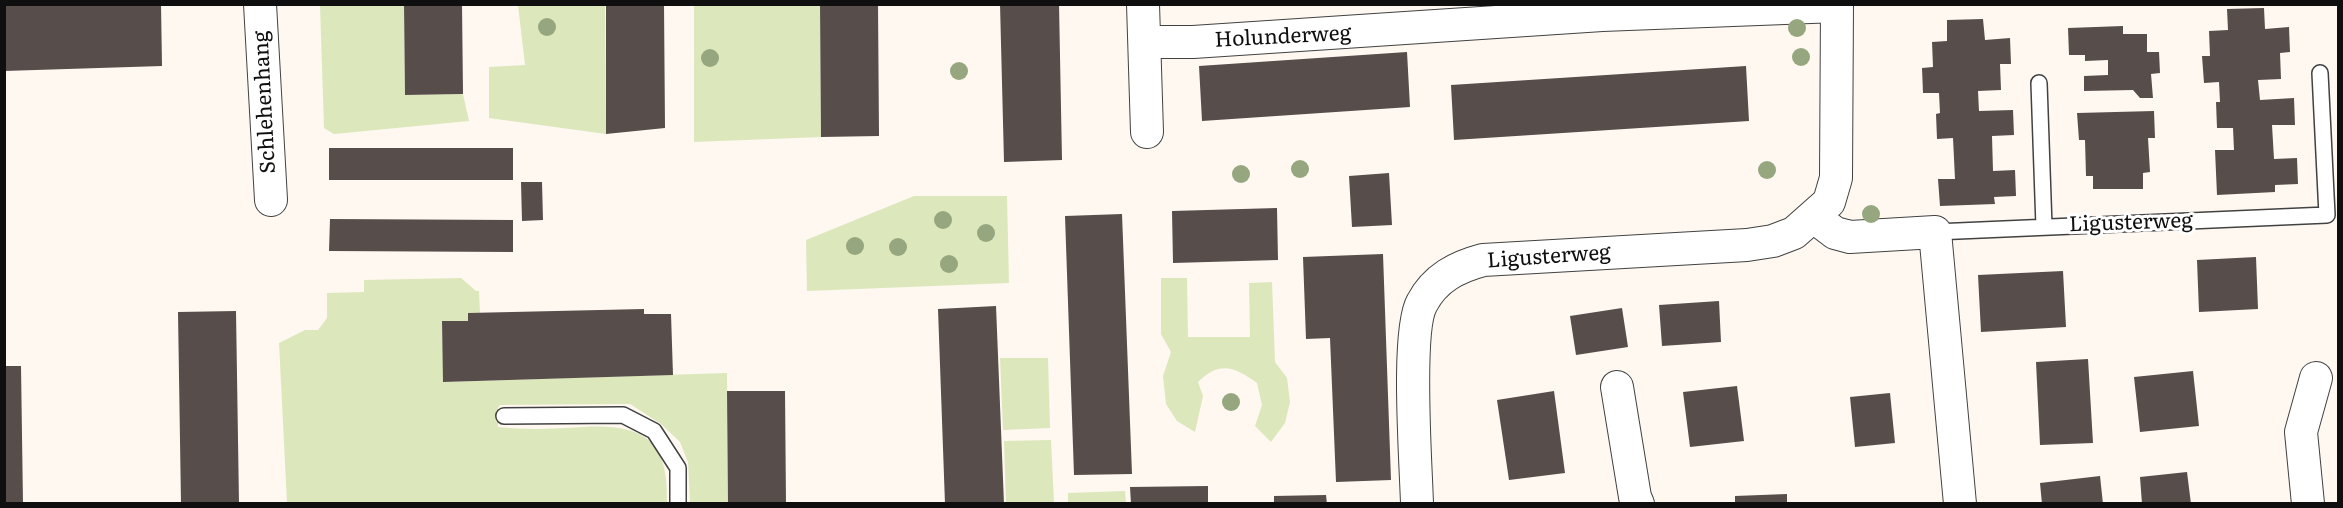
<!DOCTYPE html>
<style>
body{margin:0}
#map{position:relative;width:2343px;height:508px;overflow:hidden;background:#fef8f1;font-family:Literata,serif}
canvas{display:block}
.frame{position:absolute;inset:0;border:6px solid #0f0f0f;pointer-events:none}
</style>
<div id="map">
<canvas width="2343" height="508"></canvas>
<div class="frame"></div>
</div>
<script>
const ctx = document.querySelector('canvas').getContext('2d');
ctx.lineJoin = 'round';
function fill(path, color) { ctx.fillStyle = color; ctx.fill(path, 'evenodd'); }
function stroke(path, color, width, dash) { ctx.strokeStyle = color; ctx.lineWidth = width; ctx.lineCap = dash ? 'butt' : 'round'; ctx.setLineDash(dash || []); ctx.stroke(path); }
function write(font, color, halo, rows, align = 'center') {
  ctx.font = font + ' Literata,serif'; ctx.lineWidth = 6; ctx.setLineDash([]); ctx.textBaseline = 'middle'; ctx.strokeStyle = halo; ctx.fillStyle = color; for (const [text, x, y, turn = 0] of rows) {
    ctx.save(); ctx.translate(x, y); ctx.rotate((+turn || 0) * Math.PI / 180); ctx.textAlign = isNaN(turn) ? turn : align; if (halo) ctx.strokeText(text, 0, 0); ctx.fillText(text, 0, 0); ctx.restore();
  }
}
const green = new Path2D(`
 M320,5H404L405,95L463,94L469,121L334,134L324,128Z
 M518,5H605L606,134L489,118V67L525,65Z
 M694,5H820L821,137L694,142Z
 M914,196H1007L1009,283L807,291L806,240Z
 M461,278L476,291H479L480,313H468V321L442,322L444,382L727,373L728,503H690L688,462L680,442L661,424L630,404L500,405L498,408V427C525,430 554,429 582,427C642,424 669,438 667,503H287L279,343L305,330H318L327,318V293L364,292V280Z
 M1161,278H1187L1188,337H1250L1249,283L1272,282L1275,362L1287,378L1290,402L1285,423L1271,442L1255,426L1262,405L1257,383C1234,366 1219,361 1198,382L1203,396L1195,432L1177,421L1166,404L1163,376L1171,352L1161,334Z
 M1000,358H1048L1050,428L1003,430Z
 M1051,440L1054,503H1006L1004,441Z
 M1125,491L1126,503H1068V493Z`);
const building = new Path2D(`
 M161,4L162,66L4,71V5Z
 M404,4H462L463,94L405,95Z
 M606,4H664L665,128L606,134Z
 M820,4H878L879,136L821,137Z
 M1000,4H1059L1062,160L1004,162Z
 M2264,8L2265,29L2289,27L2290,52L2280,53L2281,79L2258,80L2260,100L2294,98L2295,125H2272L2274,159L2297,158L2298,184L2275,185V192L2217,195L2215,150H2234L2233,128H2217L2216,102H2220L2219,82L2204,83L2202,56H2210L2209,31L2228,30L2227,9Z
 M1983,19L1985,40L2010,38L2011,64H2000L2001,90L1978,91L1979,111L2013,110L2014,135L1992,136L1993,171L2015,170L2016,196L1994,197L1995,204L1940,206L1938,179H1955L1953,138L1937,139L1936,114L1940,113L1939,93H1923L1922,68L1933,67L1932,42L1947,41V20Z
 M2123,26V34H2147V52H2159L2160,73L2151,74L2153,98H2140L2133,90L2084,91V76L2108,75V60L2085,61V55H2069L2068,28Z
 M1407,52L1410,107L1202,121L1199,66Z
 M1746,66L1749,121L1454,140L1451,85Z
 M2154,111L2155,138H2148L2150,172L2143,173V189H2093V176H2086L2085,140H2079L2077,113Z
 M329,148H513V180H329Z
 M1389,173L1392,225L1352,227L1349,176Z
 M521,182H542L543,220L522,221Z
 M1277,208L1278,260L1173,263L1172,211Z
 M1122,214L1132,474L1074,475L1065,216Z
 M330,219L513,220V252L329,251Z
 M1383,254L1391,480L1336,482L1330,338L1306,339L1303,257Z
 M2256,257L2258,309L2199,312L2197,260Z
 M2063,271L2066,327L1981,332L1978,275Z
 M1719,301L1721,342L1662,346L1659,305Z
 M996,306L1004,504H945L938,309Z
 M1622,308L1628,347L1576,355L1570,316Z
 M644,309V314H671L673,375L443,382L442,321H468V313Z
 M236,311L239,504H181L178,312Z
 M2088,359L2093,443L2040,445L2036,362Z
 M4,366H21L23,504H4Z
 M2193,371L2199,426L2140,432L2134,377Z
 M1737,386L1744,441L1690,447L1683,392Z
 M727,391H785L786,504H728Z
 M1554,391L1565,473L1509,480L1497,400Z
 M1890,393L1895,443L1855,447L1850,397Z
 M2187,472L2191,504H2142L2140,477Z
 M2100,476L2103,504H2042L2040,483Z
 M1208,486V504H1131L1130,487Z
 M1787,494V504H1735V496Z
 M1326,495L1327,504H1274V496Z`);
const service = new Path2D(`
 M2039,83L2044,227
 M1935,232L2327,215L2320,73
 M504,416L623,415L654,431L678,468V504`);
const minor = new Path2D(`
 M260,4L271,200
 M1143,4L1147,132
 M1145,42H1193L1602,15L1837,6
 M1814,217L1835,233L1850,237L1935,232L1960,504
 M1617,387L1635,497L1638,504
 M1417,504C1416,465 1406,331 1422,303C1435,278 1457,267 1483,260L1747,245L1773,241L1794,233L1829,202L1836,178L1837,4
 M2308,504L2301,432L2316,378`);
const trees = [
 [547,27],
 [1797,28],
 [1801,57],
 [710,58],
 [959,71],
 [1300,169],
 [1767,170],
 [1241,174],
 [1871,214],
 [943,220],
 [986,233],
 [855,246],
 [898,247],
 [949,264],
 [1231,402]
];
const streetNames = [
 ["Holunderweg",1283,37,-3],
 ["Schlehenhang",265,102,-93],
 ["Ligusterweg",2131,223,-2],
 ["Ligusterweg",1549,257,-4]
];
fill(green, '#dde7bc');
fill(building, '#574d4b');
stroke(service, '#424242', 18);
stroke(minor, '#424242', 34);
stroke(service, '#fff', 15);
stroke(minor, '#fff', 32);
ctx.fillStyle = '#96a67f';
for (const [x, y] of trees) { ctx.beginPath(); ctx.arc(x, y, 9, 0, 2 * Math.PI); ctx.fill(); }
write('21px', '#0f0f0f', '#fff', streetNames);
</script>
